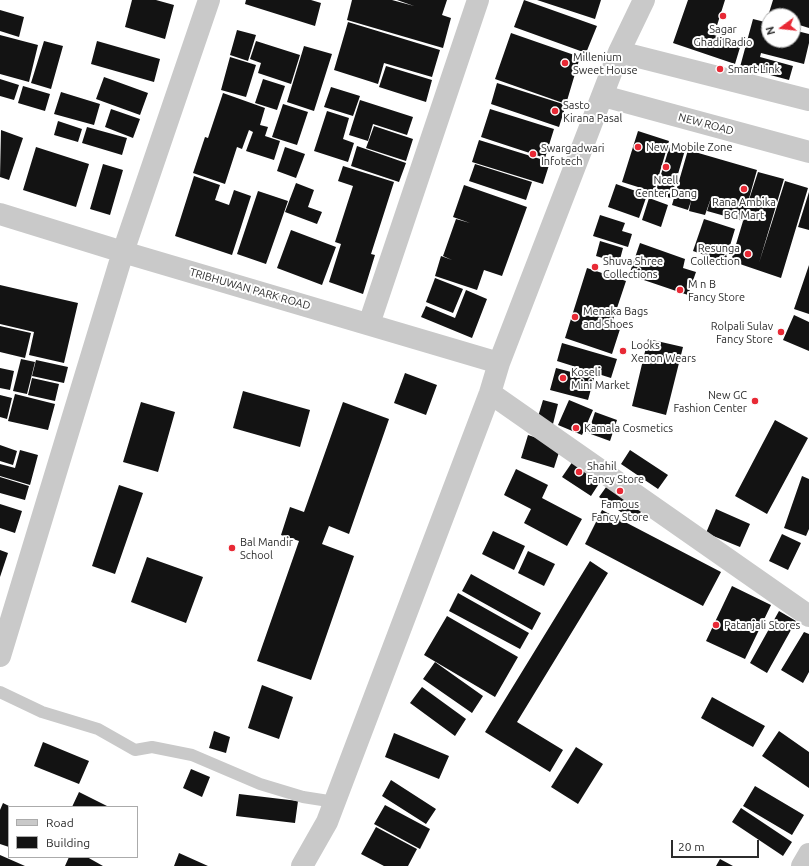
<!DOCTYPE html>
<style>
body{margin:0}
#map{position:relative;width:809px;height:866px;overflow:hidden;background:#fff;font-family:Ubuntu,sans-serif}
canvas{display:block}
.legend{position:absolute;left:8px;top:806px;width:130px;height:52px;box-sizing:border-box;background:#fff;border:1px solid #ababab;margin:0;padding:5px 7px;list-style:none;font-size:12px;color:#2c2c2c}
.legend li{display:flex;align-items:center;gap:8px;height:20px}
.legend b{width:20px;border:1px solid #ababab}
.north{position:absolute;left:761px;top:8px;width:40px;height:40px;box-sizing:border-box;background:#fff;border:1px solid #ababab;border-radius:50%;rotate:255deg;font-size:11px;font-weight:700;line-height:16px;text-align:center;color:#2c2c2c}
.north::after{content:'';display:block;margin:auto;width:14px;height:18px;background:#e82935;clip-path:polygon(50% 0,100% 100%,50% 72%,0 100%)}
.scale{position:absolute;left:671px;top:840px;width:88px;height:18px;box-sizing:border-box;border:2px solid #2c2c2c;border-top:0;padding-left:5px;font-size:12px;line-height:14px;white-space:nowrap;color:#2c2c2c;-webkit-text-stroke:3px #fff;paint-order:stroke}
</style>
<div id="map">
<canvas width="809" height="866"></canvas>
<ul class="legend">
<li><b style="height:5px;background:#c9c9c9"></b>Road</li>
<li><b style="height:11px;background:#131313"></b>Building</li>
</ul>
<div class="north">N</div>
<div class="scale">20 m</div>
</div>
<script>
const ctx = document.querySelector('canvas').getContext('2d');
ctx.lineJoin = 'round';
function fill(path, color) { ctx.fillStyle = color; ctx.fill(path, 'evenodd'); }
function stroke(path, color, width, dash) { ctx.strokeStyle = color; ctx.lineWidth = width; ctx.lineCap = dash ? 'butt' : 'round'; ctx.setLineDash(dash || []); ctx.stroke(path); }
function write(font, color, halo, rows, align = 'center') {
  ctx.font = font + ' Ubuntu,sans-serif'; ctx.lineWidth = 4; ctx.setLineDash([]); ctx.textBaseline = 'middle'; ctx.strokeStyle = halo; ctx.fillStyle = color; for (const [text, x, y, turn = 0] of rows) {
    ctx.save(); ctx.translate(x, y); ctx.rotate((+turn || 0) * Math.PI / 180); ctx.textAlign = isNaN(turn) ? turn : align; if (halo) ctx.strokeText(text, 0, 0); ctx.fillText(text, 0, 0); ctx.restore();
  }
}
const building = new Path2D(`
 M132,0H156L174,5L165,39L125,27Z
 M246,0H311L321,3L315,26L245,4Z
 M352,0H392L414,6L397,0H447L442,15L451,18L443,48L347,20Z
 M524,0L597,26L586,53L514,27Z
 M537,0H601L595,19Z
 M688,0H725L714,35L741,44L735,64L673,43Z
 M773,0H809V28L793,23V16H768Z
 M0,10L24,17L19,37L0,31Z
 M753,19L769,23V40H793V30L809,34V43L804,64L761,53L760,57L793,66L789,80L740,67Z
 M348,22L440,50L432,77L384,63L378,84L334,70Z
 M237,30L256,35L248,61L230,55Z
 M511,33L580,57L566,104L495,79Z
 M0,35L38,45L29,82L0,74Z
 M44,41L63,46L51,89L31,83Z
 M97,41L160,59L154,82L91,64Z
 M256,41L300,55L291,84L258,73L261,63L250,59Z
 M304,46L332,54L314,111L287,102Z
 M230,57L256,65L246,97L221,90Z
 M386,66L432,80L426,102L379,87Z
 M104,77L148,93L140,115L96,99Z
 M0,79L19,85L14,100L0,96Z
 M263,79L285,86L277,110L255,103Z
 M497,83L566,105L559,127L491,104Z
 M23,86L50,94L45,111L18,103Z
 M331,87L360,96L353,116L324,107Z
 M61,92L100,104L94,125L54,114Z
 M223,93L265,108L260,125L268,127L265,136L280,141L274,160L246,151L253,132L249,130L242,149L237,147L225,184L193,173L205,137L208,138Z
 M360,100L413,117L407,135L373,124L368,141L349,135Z
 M283,104L308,112L297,145L272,137Z
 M111,109L140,119L133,138L105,127Z
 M490,109L554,129L545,158L481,137Z
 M327,111L349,118L343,139L354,143L348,162L314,151Z
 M58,121L82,129L78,142L54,135Z
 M374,126L413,139L406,161L366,148Z
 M87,127L127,138L122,155L82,143Z
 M1,130L23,138L9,180L0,177Z
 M638,131L669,141L654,192L622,182Z
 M479,140L550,162L543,184L472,162Z
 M670,145L685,150L671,198L655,194Z
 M357,146L406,163L399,182L351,166Z
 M36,147L89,164L76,207L23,190Z
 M285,147L305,154L296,178L277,171Z
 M688,150L757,170L746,209L758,172L784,179L759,263L785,181L808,188L781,278L731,261L743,221L707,211L712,195L705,215L689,211L691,201L688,210L672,205Z
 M103,164L123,170L110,215L90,209Z
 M475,164L532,182L526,200L469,181Z
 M343,166L394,182L371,254L375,255L363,294L329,282L341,244L335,242L353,186L338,181Z
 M194,176L220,185L215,200L229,205L234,190L251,196L232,255L175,236Z
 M296,183L314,190L308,207L322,212L317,224L285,212Z
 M616,184L647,195L639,218L608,207Z
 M464,185L527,207L502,276L484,270L477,290L435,276L441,256L452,260L443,256L456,219L470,223L453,217Z
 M258,191L288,201L266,264L237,254Z
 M809,192V230L798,227Z
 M649,198L668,205L661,227L642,220Z
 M600,215L625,223L622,231L632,234L628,247L593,236Z
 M704,219L735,229L725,262L693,251Z
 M291,230L336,247L322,285L277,268Z
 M600,241L623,248L619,263L596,256Z
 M640,243L685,259L683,268L696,272L688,295L629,275Z
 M809,265V314L794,309Z
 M587,268L626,281L612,323L621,326L612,354L565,338Z
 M435,278L463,289L453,313L426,302Z
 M0,285L78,303L64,363L29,355L34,332L0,324Z
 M466,290L487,299L472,338L421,317L426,306L455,318Z
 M794,315L809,322V351L783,340Z
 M0,326L31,333L25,358L0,352Z
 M648,339L683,347L666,415L632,406Z
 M562,343L617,359L611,378L557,361Z
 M21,359L35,362L27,394L13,391Z
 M36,360L68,367L64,383L32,376Z
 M0,368L14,371L10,390L0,388Z
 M556,368L594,378L588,400L550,390Z
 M405,373L437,385L426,415L394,403Z
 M32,378L59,384L55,401L28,395Z
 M243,391L310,410L300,447L233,428Z
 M15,394L55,404L48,430L8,421Z
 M0,395L12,398L7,419L0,417Z
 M543,400L558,404L553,424L537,420Z
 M569,400L593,410L582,435L558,425Z
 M141,402L175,412L158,472L123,462Z
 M343,402L389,419L349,534L329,526L322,544L354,556L311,680L257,661L299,541L281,535L290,507L304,512Z
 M595,412L617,420L610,441L588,433Z
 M775,420L808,438L767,514L735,496Z
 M528,435L561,446L554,468L521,458Z
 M0,445L17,451L13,465L0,461Z
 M20,450L38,455L30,485L0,476V464L15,468Z
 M630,450L668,475L658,489L621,464Z
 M573,461L602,479L591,496L562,477Z
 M516,469L548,485L542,498L582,519L567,546L524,523L531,509L504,495Z
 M802,476L809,479V529L806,536L784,528Z
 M0,477L29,486L25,500L0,493Z
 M609,483L644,508L634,521L599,497Z
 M119,485L143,493L115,574L92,566Z
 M0,504L22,511L15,533L0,528Z
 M716,509L750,524L740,547L706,533Z
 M602,510L721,572L703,606L585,544Z
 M493,531L525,546L514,570L482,554Z
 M782,534L801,543L788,570L769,561Z
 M0,550L8,553L0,577Z
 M528,551L555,564L544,586L518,573Z
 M147,557L203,577L186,623L131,602Z
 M590,561L608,573L517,722L563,750L550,772L485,732Z
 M471,574L541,613L532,630L462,591Z
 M732,586L771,605L745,659L706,641Z
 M458,593L529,633L520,649L449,611Z
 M779,611L796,621L767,673L750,663Z
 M447,616L518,657L495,697L424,655Z
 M804,632L809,634V672L803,683L781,670Z
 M435,662L483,696L472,713L423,679Z
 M262,685L293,697L279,739L248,728Z
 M422,687L466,719L455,736L410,703Z
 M712,697L765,726L753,747L701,718Z
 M214,731L230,737L226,753L209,748Z
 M779,731L809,752V788L762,756Z
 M394,733L449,756L439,779L385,757Z
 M43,742L89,761L79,784L34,766Z
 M576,747L603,764L578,804L551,787Z
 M191,769L210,777L202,797L183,788Z
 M391,780L436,809L426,824L382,796Z
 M755,786L804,815L792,835L743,806Z
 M79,792L109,807H72Z
 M239,794L298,801L295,823L236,816Z
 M3,803L9,806V847L0,844V810Z
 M385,805L430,829L420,849L374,824Z
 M741,808L792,842L783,856L732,822Z
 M376,827L417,849L408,866H384L361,854Z
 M179,853L208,866H174Z
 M0,855L25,866H0Z
 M69,857H87L103,866H65Z
 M720,859L733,866H716Z`);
const service = new Path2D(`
 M0,692L42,712L98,729L135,750L152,747L192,755L260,784L303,797L335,802`);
const minor = new Path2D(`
 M619,52L809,100
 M603,96L809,152
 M0,214L123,252L499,363
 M369,324L478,0
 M490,393L809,616
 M0,656L123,252L209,0
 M302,866L327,822L490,393L499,363L619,52L644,0
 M802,866L809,854`);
const markers = [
 [723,16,4,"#e82935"],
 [565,63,4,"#e82935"],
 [720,69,4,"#e82935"],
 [555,111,4,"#e82935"],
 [638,147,4,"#e82935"],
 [533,154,4,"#e82935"],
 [666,167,4,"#e82935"],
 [744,189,4,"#e82935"],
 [748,254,4,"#e82935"],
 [595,267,4,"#e82935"],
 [680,290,4,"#e82935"],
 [575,317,4,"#e82935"],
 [781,332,4,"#e82935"],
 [623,351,4,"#e82935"],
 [563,378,4,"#e82935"],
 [755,401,4,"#e82935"],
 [576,428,4,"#e82935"],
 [579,472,4,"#e82935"],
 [620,491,4,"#e82935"],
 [232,548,4,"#e82935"],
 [716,625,4,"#e82935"]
];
const poiNames = [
 ["Sagar",723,29,"center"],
 ["Ghadi Radio",723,42,"center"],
 ["Millenium",573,57],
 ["Sweet House",573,70],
 ["Smart Link",728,69],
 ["Sasto",563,105],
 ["Kirana Pasal",563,118],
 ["New Mobile Zone",646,147],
 ["Swargadwari",541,148],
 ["Infotech",541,161],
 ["Ncell",666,180,"center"],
 ["Center Dang",666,193,"center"],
 ["Rana Ambika",744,202,"center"],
 ["BG Mart",744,215,"center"],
 ["Resunga",740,248,"right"],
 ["Collection",740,261,"right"],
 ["Shuva Shree",603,261],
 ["Collections",603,274],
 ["M n B",688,284],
 ["Fancy Store",688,297],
 ["Menaka Bags",583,311],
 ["and Shoes",583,324],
 ["Rolpali Sulav",773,326,"right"],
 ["Fancy Store",773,339,"right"],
 ["Looks",631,345],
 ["Xenon Wears",631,358],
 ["Koseli",571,372],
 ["Mini Market",571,385],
 ["New GC",747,395,"right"],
 ["Fashion Center",747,408,"right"],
 ["Kamala Cosmetics",584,428],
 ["Shahil",587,466],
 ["Fancy Store",587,479],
 ["Famous",620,504,"center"],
 ["Fancy Store",620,517,"center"],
 ["Bal Mandir",240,542],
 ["School",240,555],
 ["Patanjali Stores",724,625]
];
const streetNames = [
 ["NEW ROAD",706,124,15],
 ["TRIBHUWAN PARK ROAD",250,289,16]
];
fill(building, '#131313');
stroke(service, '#c9c9c9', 12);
stroke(minor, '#c9c9c9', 22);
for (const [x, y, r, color] of markers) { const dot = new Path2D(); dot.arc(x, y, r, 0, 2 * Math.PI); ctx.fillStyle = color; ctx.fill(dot); stroke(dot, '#fff', 1.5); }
write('11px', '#2c2c2c', '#fff', poiNames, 'left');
write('11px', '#2c2c2c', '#fff', streetNames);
</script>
